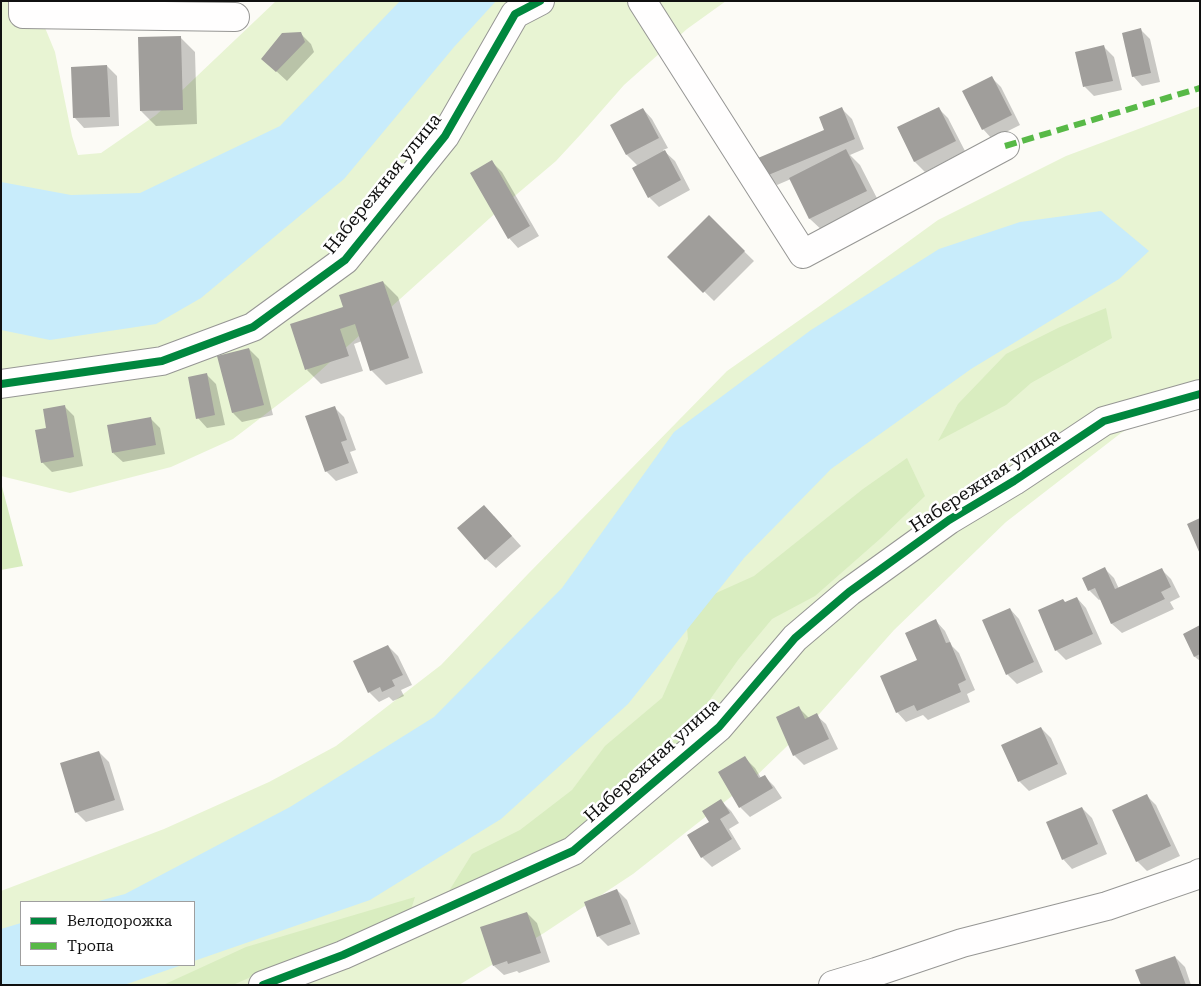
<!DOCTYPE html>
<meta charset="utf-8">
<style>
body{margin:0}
#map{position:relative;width:1201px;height:986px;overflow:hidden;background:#fcfbf6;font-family:"Roboto Serif",serif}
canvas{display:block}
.frame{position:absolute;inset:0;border:2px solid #101010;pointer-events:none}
.legend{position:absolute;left:20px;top:901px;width:175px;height:65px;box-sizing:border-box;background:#fff;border:1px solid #9f9f9f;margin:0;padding:6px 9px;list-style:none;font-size:15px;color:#101010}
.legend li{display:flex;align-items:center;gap:10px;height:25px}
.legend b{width:25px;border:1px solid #9f9f9f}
</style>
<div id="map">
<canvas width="1201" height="986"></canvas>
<div class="frame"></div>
<ul class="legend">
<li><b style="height:6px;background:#00873e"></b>Велодорожка</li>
<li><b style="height:6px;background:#58b947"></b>Тропа</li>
</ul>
</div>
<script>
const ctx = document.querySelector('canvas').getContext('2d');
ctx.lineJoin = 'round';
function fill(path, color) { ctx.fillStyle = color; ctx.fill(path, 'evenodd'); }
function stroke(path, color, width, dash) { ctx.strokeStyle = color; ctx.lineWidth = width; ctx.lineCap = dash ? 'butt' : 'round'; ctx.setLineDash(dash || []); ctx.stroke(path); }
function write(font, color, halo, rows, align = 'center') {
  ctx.font = font + ' "Roboto Serif",serif'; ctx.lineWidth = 5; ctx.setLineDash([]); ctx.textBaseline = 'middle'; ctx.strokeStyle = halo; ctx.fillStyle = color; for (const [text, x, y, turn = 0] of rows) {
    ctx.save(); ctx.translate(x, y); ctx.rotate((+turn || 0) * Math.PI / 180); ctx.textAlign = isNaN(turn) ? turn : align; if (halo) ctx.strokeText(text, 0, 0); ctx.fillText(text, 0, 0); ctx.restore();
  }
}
const green = new Path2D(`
 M1,1H34L55,52L72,136L78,155L101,153L156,115L276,1H726L687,29L624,85L581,134L556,161L510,200L309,381L233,439L171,467L70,493L1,476Z
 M1200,106V387L1121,433L1006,522L894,630L813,721L751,781L633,874L544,933L459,985H1V891L164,829L269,782L336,746L441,665L528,574L727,371L821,305L938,220L1066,156ZM21,902H194V965H21Z`);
const forest = new Path2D(`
 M1106,308L1112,338L1031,383L1006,405L938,441L958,404L1006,354L1060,327Z
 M907,458L925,496L881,538L815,596L772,619L738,660L650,784L560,847L444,899L472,854L520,830L572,790L605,746L662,698L688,639L685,607L754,576L863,489Z
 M1,483L23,566L1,570Z
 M415,897L407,922L262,972L233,985H163L246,947Z`);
const water = new Path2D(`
 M400,1H496L454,47L344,179L201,298L156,324L50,340L1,330V182L71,195L140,193L280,126Z
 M1101,211L1149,251L1119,279L971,369L831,469L744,558L628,704L501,819L370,900L194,961V902H95L125,894L290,807L434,717L562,588L674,432L811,330L939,249L1020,222Z
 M21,923V965H182L124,985H1V929Z`);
const shadow = new Path2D(`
 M135,1H157V7H141Z
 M1141,30L1150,39L1160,82L1142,86L1133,76Z
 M301,34L311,44L314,52L287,81L263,59Z
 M180,37L195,52L197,124L156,126L141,111Z
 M1104,47L1114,57L1122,90L1094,96L1085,87Z
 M107,66L117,76L119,126L84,128L75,118Z
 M992,78L1001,87L1020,125L992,139L983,129Z
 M938,108L948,118L965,151L925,172L915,162L898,128Z
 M643,109L652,119L668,148L663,150L675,161L690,190L659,207L649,197L634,168L638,166L627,155L611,126Z
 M842,109L852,119L864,149L850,155L860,165L881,206L825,233L810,219L791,179L777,185L767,175L826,131Z
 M492,162L502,172L539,236L518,248L509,238Z
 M709,217L754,261L714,301L669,257Z
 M383,282L398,297L423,373L386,385L371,370L362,341L354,344L363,371L321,384L307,370L344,308Z
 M249,349L259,359L273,415L242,422L233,413Z
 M206,374L216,384L225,425L207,428L198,418Z
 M64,406L74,416L83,466L52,472L42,462L48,429Z
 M334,407L344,417L356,450L350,452L358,473L336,481L326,471Z
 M150,418L160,428L165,454L123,462L113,453Z
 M494,516L521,546L496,568L486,559Z
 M1105,569L1114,578L1119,589L1161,569L1171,579L1180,597L1170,602L1174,609L1122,633L1112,624L1101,599L1099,600L1089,590Z
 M1077,598L1086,608L1102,644L1066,660L1056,650Z
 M1010,609L1019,619L1043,672L1017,684L1007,674Z
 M936,621L945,631L952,646L959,653L975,690L967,694L970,702L928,720L923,715L906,722L897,712Z
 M1200,626V661L1195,657L1184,634Z
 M388,646L398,656L412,685L401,690L404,696L393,701L389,697L379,702L369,692Z
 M799,708L809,718L816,715L826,724L838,749L804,765L794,755Z
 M1041,728L1051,738L1067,774L1029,791L1019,781Z
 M99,752L109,762L124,810L86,822L76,812Z
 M745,758L755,768L761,778L764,776L774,786L782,798L750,817L740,807L720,773Z
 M1146,795L1156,805L1180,856L1147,871L1137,861Z
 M721,801L731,811L739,823L729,829L741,849L712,867L702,857L711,822Z
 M1082,808L1092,818L1107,854L1072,869L1063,859Z
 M617,890L627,900L640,934L608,946L598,936Z
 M527,913L537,923L550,962L519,973L517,971L504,975L494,966Z
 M1175,957L1185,967L1191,985H1142Z`);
const building = new Path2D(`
 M1141,28L1151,73L1132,77L1122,33Z
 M301,32L305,42L276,72L261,59L282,33Z
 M181,36L183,110L140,111L138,37Z
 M1104,45L1113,81L1083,87L1075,52Z
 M107,65L110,117L73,118L71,67Z
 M992,76L1012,115L982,130L962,91Z
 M842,107L855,139L766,176L758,158L824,130L819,117Z
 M939,107L956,141L914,162L897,127Z
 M643,108L659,138L626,155L610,125Z
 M846,149L867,191L809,219L789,178Z
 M665,150L681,180L648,198L632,168Z
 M492,160L530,226L508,239L470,173Z
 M709,215L745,251L703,293L667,257Z
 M383,281L409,358L370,371L355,324L340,329L349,356L305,370L290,324L343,307L339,295Z
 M249,348L264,405L232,413L217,356Z
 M207,373L215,415L196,419L188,377Z
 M65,405L74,457L41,463L35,430L46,428L43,409Z
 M335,406L347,440L341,442L349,463L325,472L305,416Z
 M151,417L156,445L112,453L107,425Z
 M484,505L512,536L485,560L457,528Z
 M1200,518V554L1187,524Z
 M1105,567L1115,589L1162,568L1171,587L1161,592L1165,599L1111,624L1095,588L1088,591L1082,578Z
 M1077,597L1093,634L1055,651L1038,610L1063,599L1065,602Z
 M1010,608L1034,662L1006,675L982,620Z
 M936,619L946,643L950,642L966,680L958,684L961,692L917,711L914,705L896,713L880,676L917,660L905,633Z
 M1200,625V654L1194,657L1183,634Z
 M388,645L403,675L392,680L395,686L382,692L380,687L368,693L353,661Z
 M799,706L805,719L817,713L829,739L793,756L776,717Z
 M1041,727L1058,764L1018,782L1001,745Z
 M99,751L115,800L75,813L60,763Z
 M745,756L759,778L765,775L773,788L739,808L718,772Z
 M1147,794L1171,846L1136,862L1112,810Z
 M721,799L730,813L720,819L732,839L701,858L687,835L709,822L702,811Z
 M1082,807L1098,844L1062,860L1046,822Z
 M617,889L631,924L597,937L584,902Z
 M527,912L541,953L508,964L507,961L493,966L480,927Z
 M1175,956L1186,985H1141L1135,970Z`);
const minor = new Path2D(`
 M23,1V14L235,17
 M642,1L803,254L1005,146
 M1,384L162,361L253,327L345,260L445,136L515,14L540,1
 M263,985L343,955L573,851L719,727L795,638L849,592L949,520L1014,481L1104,421L1200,394
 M833,985L876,972L962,943L1107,906L1197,875L1200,873`);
const quiet = new Path2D(`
 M1005,146L1200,88`);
const cycleway = new Path2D(`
 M1,384L162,361L253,327L345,260L445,136L515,14L540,1
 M263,985L343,955L573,851L719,727L795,638L849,592L949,520L1014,481L1104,421L1200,394`);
const streetNames = [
 ["Набережная улица",383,184,-51],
 ["Набережная улица",985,481,-33],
 ["Набережная улица",652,761,-42]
];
fill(green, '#e8f4d3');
fill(forest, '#d9edc0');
fill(water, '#c8ecfb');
fill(shadow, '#0003');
fill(building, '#a09e9b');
stroke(minor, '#969694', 30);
stroke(minor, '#fffefe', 28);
stroke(quiet, '#58b947', 6, [12, 6]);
stroke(cycleway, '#00873e', 8);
write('18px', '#101010', '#fff', streetNames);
</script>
